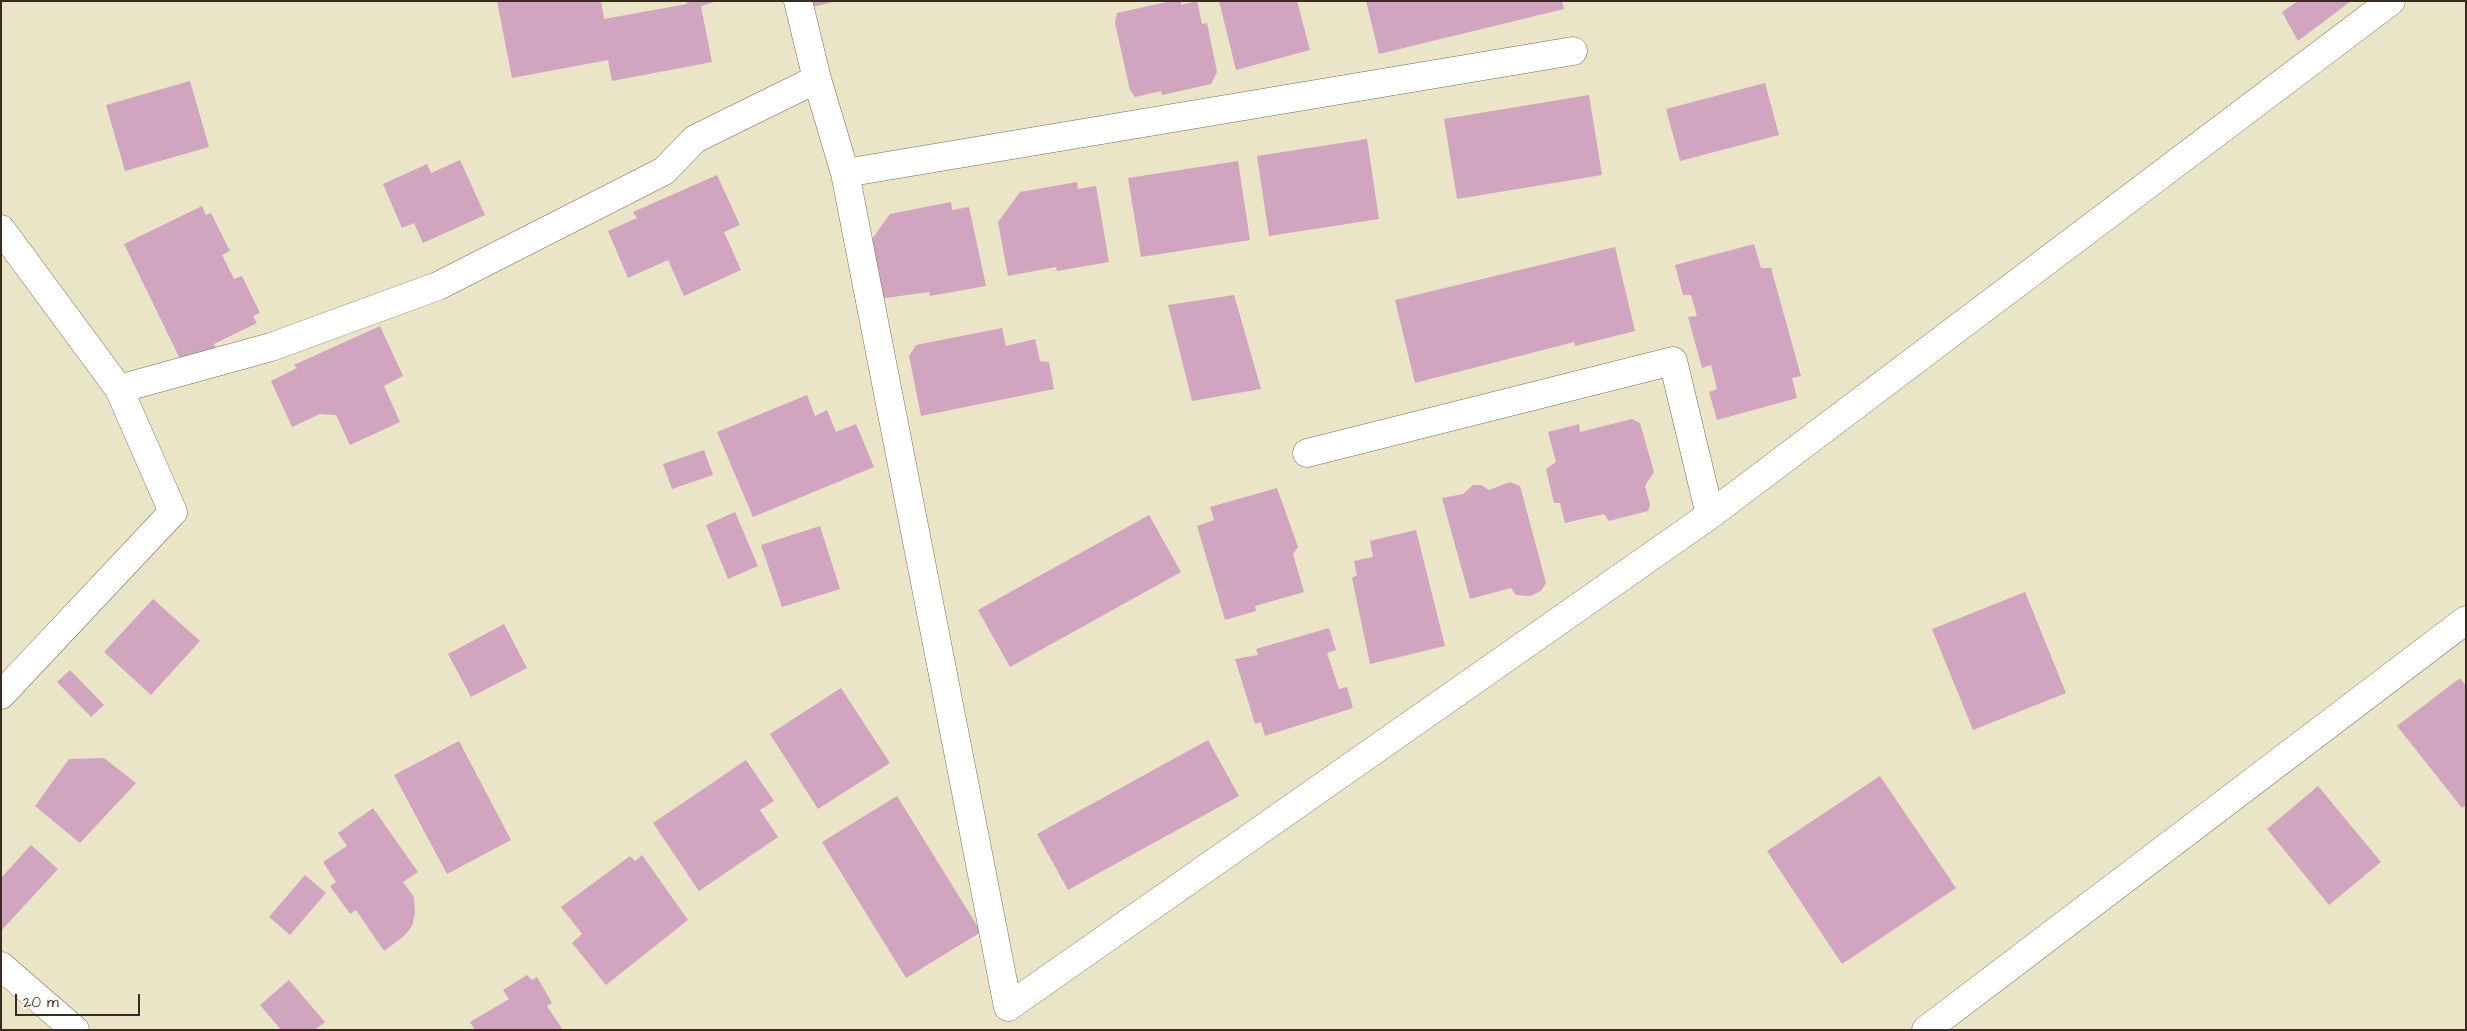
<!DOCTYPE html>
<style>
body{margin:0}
#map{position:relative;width:2467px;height:1031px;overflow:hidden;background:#ebe5c7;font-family:"Architects Daughter",sans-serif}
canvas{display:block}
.frame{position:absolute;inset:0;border:2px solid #3b2a1e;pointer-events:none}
.scale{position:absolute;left:15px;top:994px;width:125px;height:22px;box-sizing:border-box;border:2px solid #3b2a1e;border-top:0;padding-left:6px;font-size:15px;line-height:18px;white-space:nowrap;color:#3b2a1e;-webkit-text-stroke:4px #f6f6f2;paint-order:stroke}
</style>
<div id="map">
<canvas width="2467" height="1031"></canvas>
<div class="frame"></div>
<div class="scale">20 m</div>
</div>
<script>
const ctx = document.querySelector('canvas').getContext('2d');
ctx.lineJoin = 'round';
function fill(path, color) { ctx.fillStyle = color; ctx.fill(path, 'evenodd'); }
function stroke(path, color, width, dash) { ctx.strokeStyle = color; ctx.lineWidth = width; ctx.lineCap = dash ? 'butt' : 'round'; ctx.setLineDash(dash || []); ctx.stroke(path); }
const building = new Path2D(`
 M497,1H601L604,19L687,4L686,1H718L701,6L712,62L612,81L608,60L512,78Z
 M810,1H833V2L812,7Z
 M1171,1H1181V5L1197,1L1202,24L1207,23L1217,72L1211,84L1162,95L1161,91L1135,97L1130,90L1115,23L1117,13Z
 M1219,1H1297L1310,50L1236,70Z
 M1366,1H1562L1564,9L1379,54Z
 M2298,1H2351L2298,41L2282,12Z
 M190,81L209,147L125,171L106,105Z
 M1765,83L1779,135L1680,161L1666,109Z
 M1589,95L1602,175L1457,199L1444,119Z
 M1367,139L1379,219L1269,236L1257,156Z
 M460,160L485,215L423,243L414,223L402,228L383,184L427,164L431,173Z
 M1238,161L1250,240L1141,257L1128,178Z
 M717,175L740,225L724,232L741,270L684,296L668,260L628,278L608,231L637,218L633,212Z
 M1077,182L1078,189L1096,186L1109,262L1057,271L1056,267L1008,276L998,222L1020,192Z
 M951,202L952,210L969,207L986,286L930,296L929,292L878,299L867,246L890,214Z
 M202,206L206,215L211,213L230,251L222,255L234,279L242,276L260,313L253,316L257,323L214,344L216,349L183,365L124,244Z
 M1754,244L1761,268H1771L1801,376L1792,378L1797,398L1717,420L1709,392L1717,389L1711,365L1702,368L1688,317L1697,316L1691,295H1683L1675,265Z
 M1615,247L1635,331L1575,346L1574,342L1415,383L1395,300Z
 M1234,295L1261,389L1192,401L1168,305Z
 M380,326L403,376L384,386L400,422L350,445L336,415L320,414L292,427L271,381L297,368L294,365Z
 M1002,328L1006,346L1035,339L1040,361L1049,362L1054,389L921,416L909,356L916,345Z
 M807,395L815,416L827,410L836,432L856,424L874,467L753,517L717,432Z
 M1632,419L1640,423L1654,472L1645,486L1650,505L1648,511L1609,521L1604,514L1565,523L1560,503H1554L1546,469L1556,462L1548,432L1579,424L1580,432Z
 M704,450L713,475L672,489L663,464Z
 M1510,482L1520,486L1546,583L1541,591L1530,596L1516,595L1511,588L1470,599L1442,498L1463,494L1473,485H1481L1489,490Z
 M1277,488L1298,547L1293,554L1304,592L1255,606L1256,611L1225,620L1197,526L1214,520L1210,507Z
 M735,512L758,566L728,579L706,525Z
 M1149,515L1181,572L1010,667L978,610Z
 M820,526L840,589L782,607L761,545Z
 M1416,530L1445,646L1370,664L1352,578L1357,575L1354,561L1373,557L1370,541Z
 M2025,592L2066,693L1973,730L1932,629Z
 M153,599L200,641L151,695L104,652Z
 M504,624L527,668L471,697L448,654Z
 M1329,628L1336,650L1327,653L1339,689L1347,687L1353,708L1265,736L1261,722L1255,724L1235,659L1258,655L1256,649Z
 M70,670L104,705L91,717L57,682Z
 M2460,678L2466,686V805L2462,808L2397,726Z
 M841,688L890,763L818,809L770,734Z
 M1208,740L1239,796L1068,890L1037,834Z
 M459,741L511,840L447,874L394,775Z
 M104,758L136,783L80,843L35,806L69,759Z
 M746,760L774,801L760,810L778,837L699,891L653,823Z
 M1880,776L1956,888L1842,964L1767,851Z
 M2318,786L2381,862L2329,905L2267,829Z
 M897,796L981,932L906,978L822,842Z
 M373,808L418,872L403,882L414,897L415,913L412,926L404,936L384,951L356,910L350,914L330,886L336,882L323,862L347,846L338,833Z
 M31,845L58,869L1,931V878Z
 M642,855L688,920L606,985L572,943L582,934L561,907L630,856L635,861Z
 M305,875L326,893L290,935L269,917Z
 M527,975L532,980L537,977L552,1003L547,1006L563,1030H475L470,1022L509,999L503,990Z
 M289,980L325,1022L315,1030H281L260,1005Z`);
const minor = new Path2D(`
 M798,1L817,79L845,173L1008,1007L1710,515L2391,1
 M845,173L1573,51
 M1,229L119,389L173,512L1,695
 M119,389L271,347L438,286L664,171L695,139L817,79
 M1307,453L1673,361L1710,515
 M1,966L75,1030
 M1926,1030L2466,620`);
fill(building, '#d1a4c0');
stroke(minor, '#796b59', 29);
stroke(minor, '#fff', 28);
</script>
